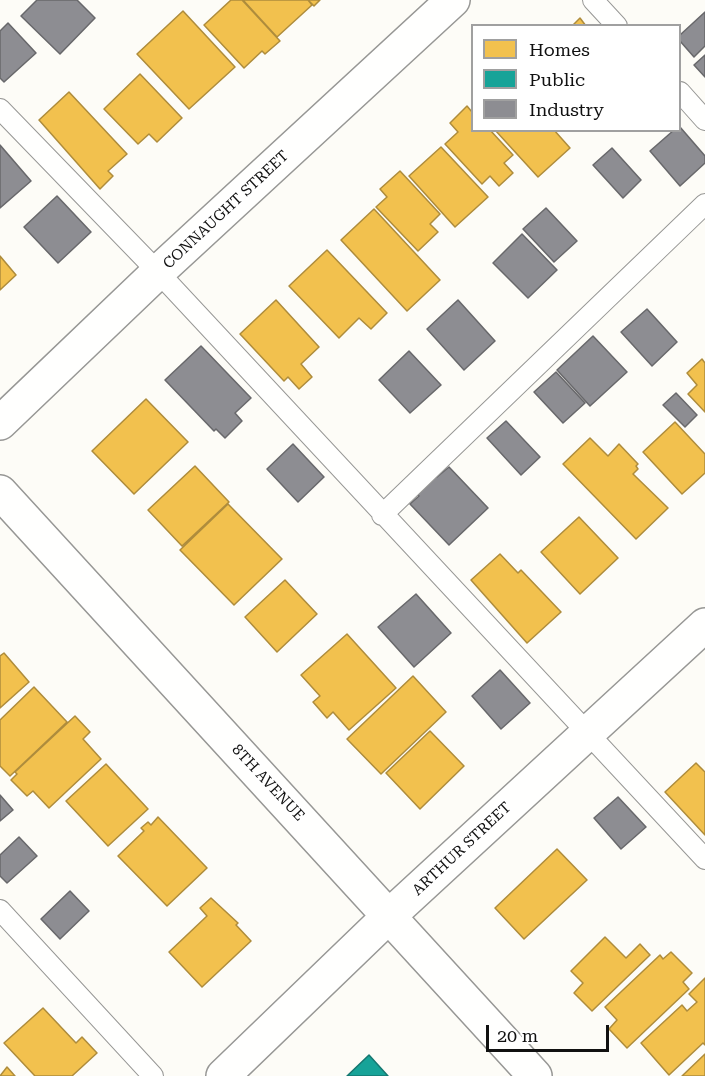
<!DOCTYPE html>
<style>
body{margin:0}
#map{position:relative;width:705px;height:1076px;overflow:hidden;background:#fdfcf7;font-family:"Roboto Serif",serif}
canvas{display:block}
.legend{position:absolute;left:471px;top:24px;width:210px;height:108px;box-sizing:border-box;background:#fff;border:2px solid #a0a0a0;margin:0;padding:8px 10px;list-style:none;font-size:18px;color:#111}
.legend li{display:flex;align-items:center;gap:12px;height:30px}
.legend b{width:30px;border:2px solid #a0a0a0}
.scale{position:absolute;left:486px;top:1025px;width:123px;height:27px;box-sizing:border-box;border:3px solid #111;border-top:0;padding-left:8px;font-size:18px;line-height:21px;white-space:nowrap;color:#111;-webkit-text-stroke:4px #fff;paint-order:stroke}
</style>
<div id="map">
<canvas width="705" height="1076"></canvas>
<ul class="legend">
<li><b style="height:16px;background:#f2c14e"></b>Homes</li>
<li><b style="height:16px;background:#17a398"></b>Public</li>
<li><b style="height:16px;background:#8d8d92"></b>Industry</li>
</ul>
<div class="scale">20 m</div>
</div>
<script>
const ctx = document.querySelector('canvas').getContext('2d');
ctx.lineJoin = 'round';
function fill(path, color) { ctx.fillStyle = color; ctx.fill(path, 'evenodd'); }
function stroke(path, color, width, dash) { ctx.strokeStyle = color; ctx.lineWidth = width; ctx.lineCap = dash ? 'butt' : 'round'; ctx.setLineDash(dash || []); ctx.stroke(path); }
function write(font, color, halo, rows, align = 'center') {
  ctx.font = font + ' "Roboto Serif",serif'; ctx.lineWidth = 6; ctx.setLineDash([]); ctx.textBaseline = 'middle'; ctx.strokeStyle = halo; ctx.fillStyle = color; for (const [text, x, y, turn = 0] of rows) {
    ctx.save(); ctx.translate(x, y); ctx.rotate((+turn || 0) * Math.PI / 180); ctx.textAlign = isNaN(turn) ? turn : align; if (halo) ctx.strokeText(text, 0, 0); ctx.fillText(text, 0, 0); ctx.restore();
  }
}
const homes = new Path2D(`
 M231,0H242L280,41L265,54L262,51L244,68L204,25Z
 M243,0H308L312,5L277,37Z
 M308,0H320L314,6Z
 M183,11L235,67L189,109L137,54Z
 M580,18L586,26H572Z
 M140,74L182,118L157,142L149,134L138,144L104,109Z
 M69,92L127,154L108,171L113,176L100,189L39,120Z
 M467,106L472,112V130H490L513,155L504,163L513,173L499,186L490,176L482,184L445,144L458,132L450,123Z
 M495,130H554L570,148L538,177Z
 M441,147L488,197L455,227L409,176Z
 M400,171L440,214L430,224L438,232L418,251L376,207L387,197L380,189Z
 M374,209L440,280L407,311L341,240Z
 M327,250L387,313L371,329L359,318L339,338L289,286Z
 M0,256L16,275L0,290Z
 M276,300L319,347L301,364L312,377L299,389L288,377L284,381L240,334Z
 M702,359L705,363V412L688,394L697,385L687,373Z
 M146,399L188,442L134,494L92,451Z
 M675,422L705,454V473L682,494L643,452Z
 M590,438L608,456L619,444L638,464L636,466L638,469L633,474L668,508L636,539L563,464Z
 M195,466L229,502L182,546L148,510Z
 M228,504L282,559L234,605L180,550Z
 M579,517L618,558L580,594L541,552Z
 M500,554L518,573L521,570L561,612L527,643L471,580Z
 M285,580L317,614L277,652L245,617Z
 M347,634L396,688L349,730L333,712L327,718L313,702L320,696L301,675Z
 M4,653L29,682L0,708V656Z
 M413,676L446,712L381,774L347,739Z
 M34,687L67,722L10,776L0,766V720Z
 M75,716L90,732L83,739L101,759L49,808L33,791L27,796L11,780L17,774L15,772Z
 M430,731L464,766L420,809L386,773Z
 M696,763L705,772V835L665,792Z
 M106,764L148,809L108,846L66,801Z
 M158,817L207,868L167,906L118,856L144,831L141,828L148,822L151,825Z
 M557,849L587,880L524,939L495,908Z
 M211,898L238,923L236,925L251,941L202,987L169,952L207,916L200,908Z
 M605,937L626,958L640,944L650,955L592,1011L574,993L583,983L571,971Z
 M671,952L692,973L683,982L689,989L627,1048L609,1029L617,1020L605,1007L660,955L663,959Z
 M705,978V1045L703,1043L669,1075L641,1043L682,1005L687,1011L697,1002L689,994Z
 M43,1008L76,1043L82,1037L97,1053L72,1076H35L4,1043Z
 M705,1054V1076H682Z
 M7,1067L15,1076H0Z`);
const public = new Path2D(`
 M369,1055L388,1076H347Z`);
const industry = new Path2D(`
 M37,0H77L95,18L60,54L21,16Z
 M705,12V46L694,57L680,41V35Z
 M8,23L36,53L4,82L0,78V31Z
 M705,55V77L694,65Z
 M680,127L705,156V163L680,186L650,151L674,130H680Z
 M0,145L31,181L0,208Z
 M612,148L641,180L623,198L593,165Z
 M57,196L91,232L58,263L24,227Z
 M546,208L577,241L554,262L523,229Z
 M522,234L557,270L528,298L493,263Z
 M458,300L495,341L464,370L427,329Z
 M647,309L677,342L652,366L621,332Z
 M593,336L627,372L590,406L557,370Z
 M201,346L251,398L235,413L242,421L225,438L216,429L214,431L165,380Z
 M409,351L441,385L410,413L379,380Z
 M556,372L585,403L563,423L534,392Z
 M676,393L697,415L685,427L663,405Z
 M506,421L540,457L521,475L487,438Z
 M293,444L324,477L298,502L267,469Z
 M449,467L488,508L449,545L410,504L419,496L414,491L433,473L437,477Z
 M416,594L451,633L414,667L378,627Z
 M500,670L530,703L501,729L472,696Z
 M0,795L13,810L0,821Z
 M618,797L646,827L621,849L594,818Z
 M19,837L37,856L7,883L0,876V855Z
 M70,891L89,911L60,939L41,919Z`);
const service = new Path2D(`
 M593,0L617,26
 M680,92L705,120
 M0,109L158,272L705,859
 M382,515L705,204
 M0,910L153,1076`);
const minor = new Path2D(`
 M0,423L158,272L453,0
 M0,492L535,1076
 M223,1076L389,916L705,625`);
const streetNames = [
 ["CONNAUGHT STREET",226,210,-43],
 ["8TH AVENUE",268,783,47],
 ["ARTHUR STREET",462,849,-43]
];
fill(homes, '#f2c14e');
stroke(homes, '#ae8c3c', 1.5);
fill(public, '#17a398');
stroke(public, '#157770', 1.5);
fill(industry, '#8d8d92');
stroke(industry, '#68686b', 1.5);
stroke(service, '#979795', 22);
stroke(minor, '#979795', 36);
stroke(service, '#fffffe', 20);
stroke(minor, '#fffffe', 33);
write('15px', '#111', '#fff', streetNames);
</script>
